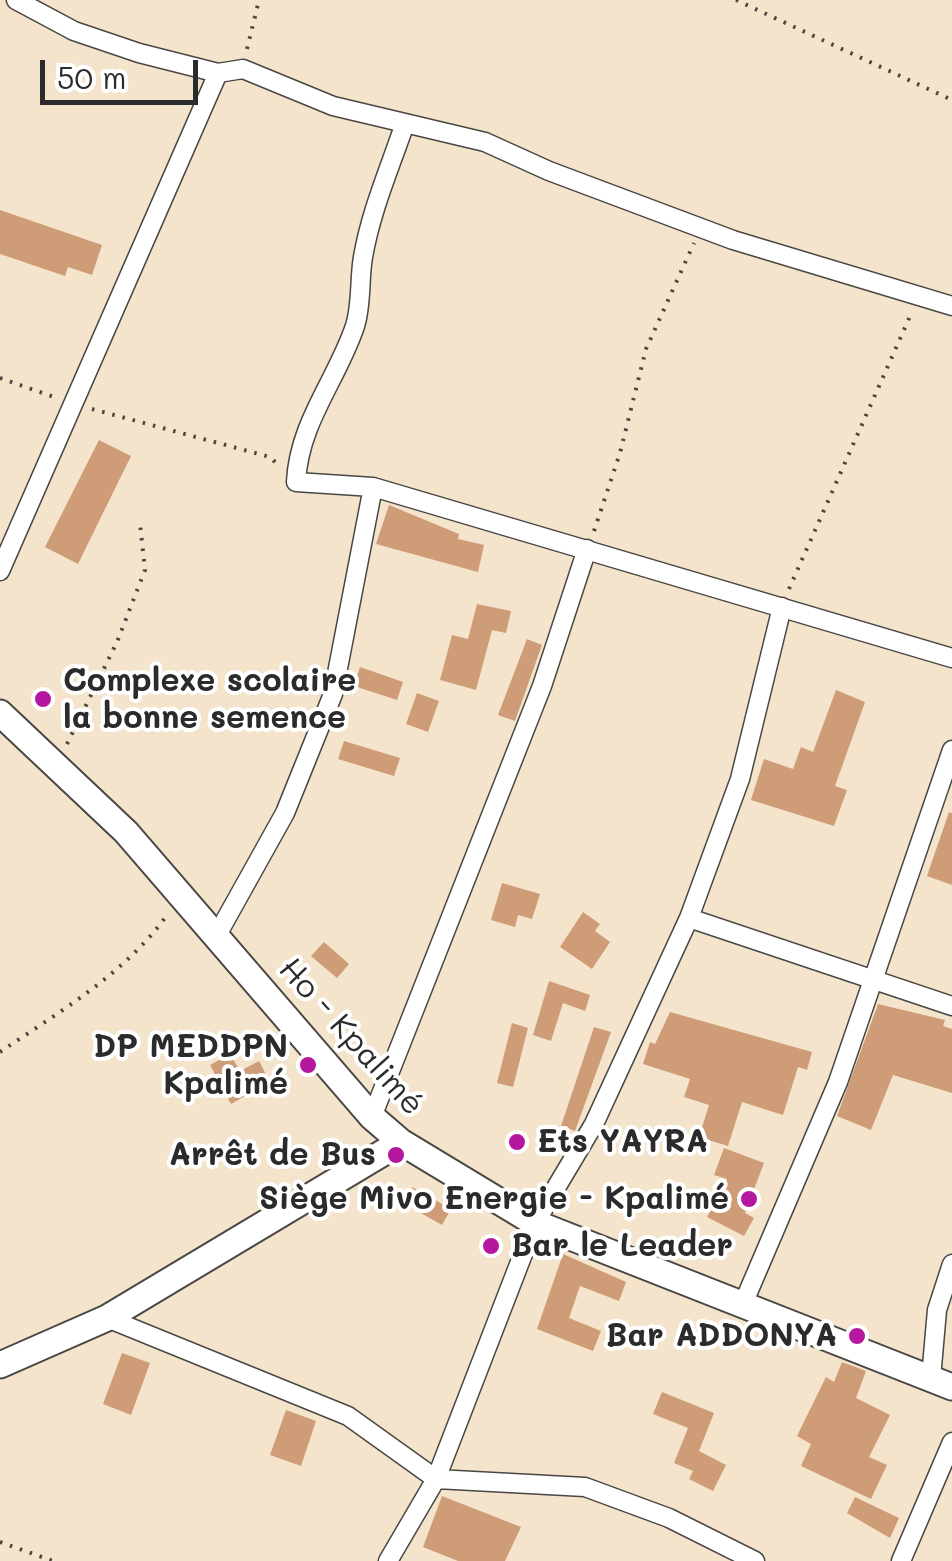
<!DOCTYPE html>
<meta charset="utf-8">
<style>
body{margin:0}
#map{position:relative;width:952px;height:1561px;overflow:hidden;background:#f5e4cc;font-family:Mali,sans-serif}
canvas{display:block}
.scale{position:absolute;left:40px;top:60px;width:158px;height:45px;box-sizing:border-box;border:5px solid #2b2b2b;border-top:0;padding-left:12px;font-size:30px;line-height:35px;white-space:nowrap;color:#2b2b2b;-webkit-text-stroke:8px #fff;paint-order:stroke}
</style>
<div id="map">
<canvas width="952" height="1561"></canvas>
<div class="scale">50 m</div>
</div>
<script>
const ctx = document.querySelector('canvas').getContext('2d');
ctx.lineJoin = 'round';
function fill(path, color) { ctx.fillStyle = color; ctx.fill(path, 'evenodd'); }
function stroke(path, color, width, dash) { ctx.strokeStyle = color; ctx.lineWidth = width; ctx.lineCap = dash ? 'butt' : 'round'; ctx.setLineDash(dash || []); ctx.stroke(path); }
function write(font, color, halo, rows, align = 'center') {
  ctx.font = font + ' Mali,sans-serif'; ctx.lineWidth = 8; ctx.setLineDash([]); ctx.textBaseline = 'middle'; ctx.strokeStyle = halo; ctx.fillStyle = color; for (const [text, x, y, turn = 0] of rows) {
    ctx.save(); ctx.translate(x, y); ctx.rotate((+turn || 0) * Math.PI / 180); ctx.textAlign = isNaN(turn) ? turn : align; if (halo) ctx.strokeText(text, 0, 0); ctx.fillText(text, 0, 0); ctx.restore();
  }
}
const building = new Path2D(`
 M0,210L102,245L92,275L68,267L65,276L0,254Z
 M99,440L131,456L78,564L45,547Z
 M389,505L459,534L458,539L484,545L478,572L376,544Z
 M477,604L511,611L506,633L492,630L476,690L440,680L452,635L468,639Z
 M527,639L542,645L515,721L498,715Z
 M360,667L403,682L397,700L354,686Z
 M836,690L865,702L835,786L847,790L834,826L751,800L764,759L793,769L801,747L813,752Z
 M417,693L439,701L428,732L406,724Z
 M344,741L400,758L394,776L338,759Z
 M949,812L952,813V885L927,876Z
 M502,883L540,894L532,919L518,915L515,927L491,920Z
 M583,912L600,924L595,931L610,942L592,969L560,947Z
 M324,942L349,964L337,978L311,956Z
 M549,981L590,995L585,1011L563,1003L551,1041L533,1035Z
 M878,1004L945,1020L943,1026L952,1029V1093L893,1075L871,1130L837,1116Z
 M670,1012L812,1052L807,1070L798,1067L783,1115L742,1102L728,1146L699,1137L709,1105L684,1097L690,1079L643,1064L650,1042L655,1044Z
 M512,1023L528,1028L513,1087L497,1083Z
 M594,1027L611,1032L575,1131L561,1126Z
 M230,1054L240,1071L259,1061L270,1082L231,1104L210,1065Z
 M724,1148L764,1163L745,1213L754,1218L744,1236L707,1217L727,1179L714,1175Z
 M412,1187L451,1209L442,1225L403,1203Z
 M563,1254L626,1282L619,1301L580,1286L569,1318L601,1331L593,1351L537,1329Z
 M122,1353L150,1363L131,1415L103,1404Z
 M842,1362L866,1371L856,1398L890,1415L869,1457L887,1465L871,1499L801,1466L811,1444L797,1436L826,1377L834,1382Z
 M662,1392L714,1413L699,1451L726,1465L713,1491L689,1479L693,1471L674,1463L688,1428L653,1414Z
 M286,1410L316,1421L301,1466L270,1455Z
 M442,1496L521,1527L505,1561H458L423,1547Z
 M855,1497L899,1518L890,1538L847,1513Z`);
const path = new Path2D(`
 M736,0L952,100
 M247,49L259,0
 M0,378L54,397
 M92,409L270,457L278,465
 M594,531L620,453L646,349L694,243
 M789,589L911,314
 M67,744L117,642L145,570L140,524
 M0,1052C59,1012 125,974 167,915
 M0,1542L53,1561`);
const street = new Path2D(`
 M16,0L74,31L139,53L218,73L243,69L333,106L485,142L549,171L733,240L952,306
 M404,126C389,170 371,211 363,257C359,280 362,304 355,326C337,380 299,422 296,482L373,487L952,658
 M0,571L218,73
 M689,918L952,1006
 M217,935L285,813L333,694L373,487
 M372,1117L542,686L587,549
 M743,1304L838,1082L952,750
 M107,1318L348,1416L436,1479L585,1487L669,1518L755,1561
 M931,1378L937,1310L952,1264
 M388,1561L436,1479L535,1223L594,1124L689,918L740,779L782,607
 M901,1561L952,1442`);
const secondary = new Path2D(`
 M0,713L126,832L372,1117L401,1142L535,1223L952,1387
 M0,1365L107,1318L401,1142`);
const markers = [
 [43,699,10,"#b5179e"],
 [308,1065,10,"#b5179e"],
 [517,1142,10,"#b5179e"],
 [396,1155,10,"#b5179e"],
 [749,1199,10,"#b5179e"],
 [491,1246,10,"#b5179e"],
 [857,1336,10,"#b5179e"]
];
const poiNames = [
 ["Complexe scolaire",63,681,"left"],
 ["la bonne semence",63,718,"left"],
 ["DP MEDDPN",288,1047],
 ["Kpalimé",288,1084],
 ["Ets YAYRA",537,1142,"left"],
 ["Arrêt de Bus",376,1155],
 ["Siège Mivo Energie - Kpalimé",729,1199],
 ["Bar le Leader",511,1246,"left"],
 ["Bar ADDONYA",837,1336]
];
const streetNames = [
 ["Ho - Kpalimé",351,1037,48]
];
fill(building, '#ce9c77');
stroke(street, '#494743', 21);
stroke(secondary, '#494743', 29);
stroke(path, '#494743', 4, [2.5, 8]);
stroke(street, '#fff', 18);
stroke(secondary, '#fff', 25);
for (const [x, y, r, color] of markers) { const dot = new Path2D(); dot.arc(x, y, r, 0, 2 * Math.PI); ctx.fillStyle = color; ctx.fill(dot); stroke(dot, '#fff', 4); }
write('bold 32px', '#2b2b2b', '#fff', poiNames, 'right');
write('32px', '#2b2b2b', '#fff', streetNames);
</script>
